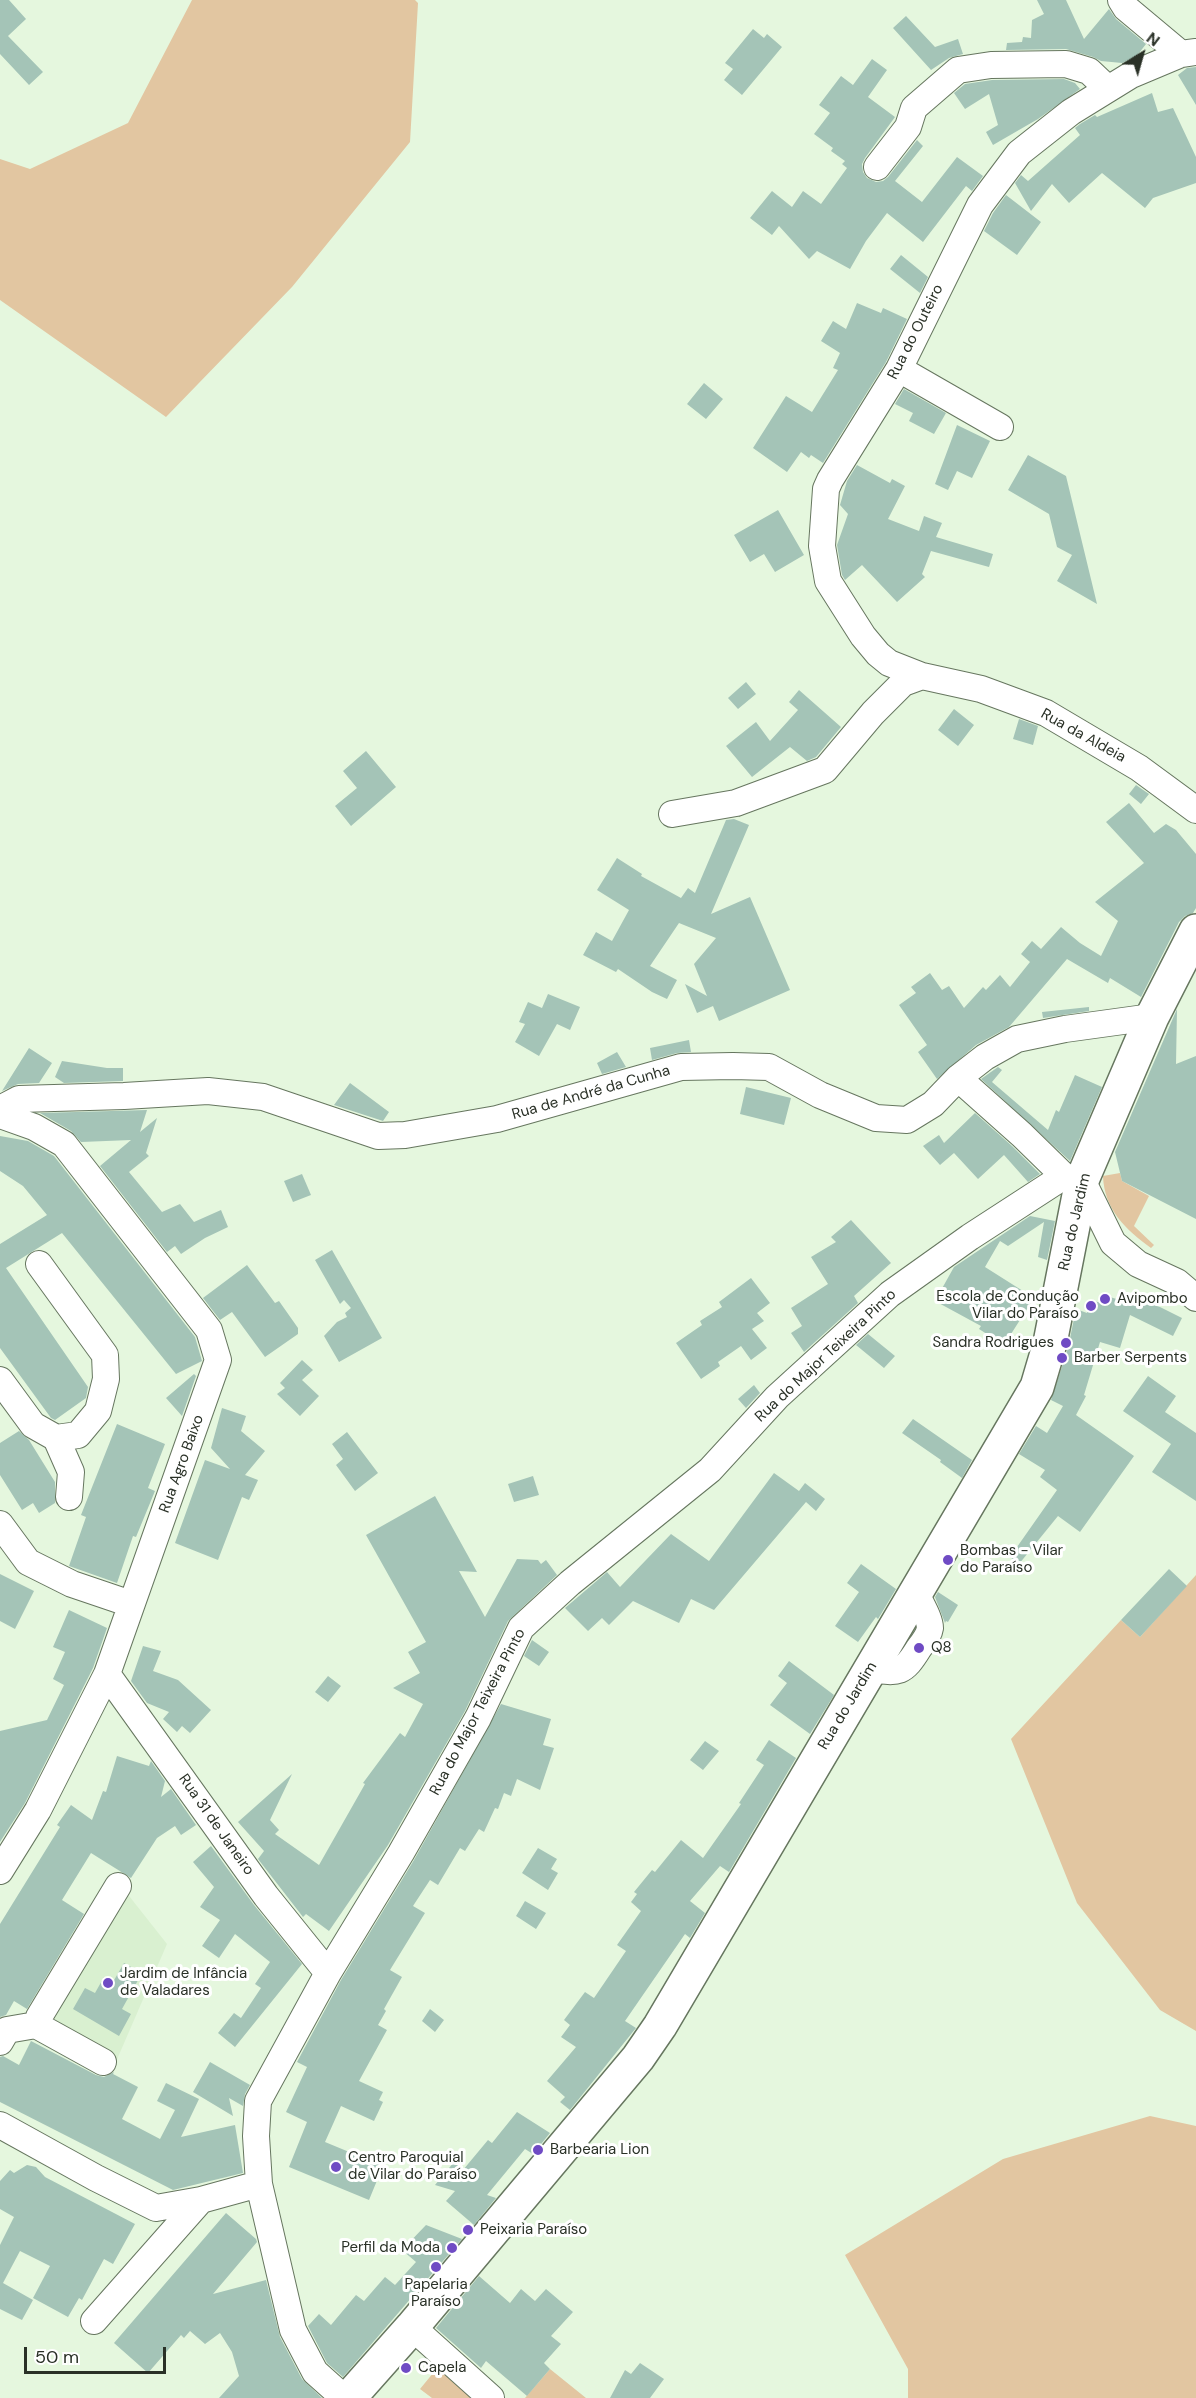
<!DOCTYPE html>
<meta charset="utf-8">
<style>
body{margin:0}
#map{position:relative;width:1196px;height:2398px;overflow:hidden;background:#e5f7de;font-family:"DM Sans",sans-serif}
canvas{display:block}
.north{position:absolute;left:1112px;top:24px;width:60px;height:60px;-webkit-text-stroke:4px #fff;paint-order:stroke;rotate:37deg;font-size:16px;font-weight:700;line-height:24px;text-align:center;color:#2a3127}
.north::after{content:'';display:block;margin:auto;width:21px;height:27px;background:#2a3127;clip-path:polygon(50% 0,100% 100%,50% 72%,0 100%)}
.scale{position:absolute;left:24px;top:2347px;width:142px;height:27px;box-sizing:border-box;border:3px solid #2a3127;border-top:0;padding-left:8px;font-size:18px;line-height:21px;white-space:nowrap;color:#2a3127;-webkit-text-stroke:4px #fff;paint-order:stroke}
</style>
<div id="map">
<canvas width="1196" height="2398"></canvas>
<div class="north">N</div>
<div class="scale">50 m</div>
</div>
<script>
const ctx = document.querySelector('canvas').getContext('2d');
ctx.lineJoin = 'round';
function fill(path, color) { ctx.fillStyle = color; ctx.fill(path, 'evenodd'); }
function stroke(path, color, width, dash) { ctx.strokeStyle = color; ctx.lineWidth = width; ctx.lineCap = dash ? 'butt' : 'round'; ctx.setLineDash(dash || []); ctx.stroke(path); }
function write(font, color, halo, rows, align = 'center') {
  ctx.font = font + ' "DM Sans",sans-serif'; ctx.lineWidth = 6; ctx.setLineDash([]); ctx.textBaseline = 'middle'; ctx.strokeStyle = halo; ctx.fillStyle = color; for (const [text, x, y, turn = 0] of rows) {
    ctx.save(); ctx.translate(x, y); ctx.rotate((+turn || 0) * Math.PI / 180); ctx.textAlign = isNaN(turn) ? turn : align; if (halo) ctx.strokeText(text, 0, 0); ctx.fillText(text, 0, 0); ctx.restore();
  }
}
const built = new Path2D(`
 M122,1887L167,1944L115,2064L41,2022Z`);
const green = new Path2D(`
 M192,0H415L418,3L410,142L292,287L166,417L0,300V159L30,169L128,123Z
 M1120,1173L1122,1181L1149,1196L1134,1226L1154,1245L1151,1248C1126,1230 1104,1209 1103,1176Z
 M1196,1575V2031L1160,2010L1077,1903L1011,1739L1121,1620L1140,1637Z
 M1150,2116L1196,2126V2398H908V2369L845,2255L1003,2159Z
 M443,2361L484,2398H432L420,2389Z
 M550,2369L586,2398H525Z`);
const building = new Path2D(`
 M0,0H9L26,19L8,36L43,72L29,85L0,54Z
 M1037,0H1066L1084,39L1109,9L1116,19L1146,44L1136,57L1122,63L1101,61L1093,57L1066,49L1006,50L1007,43L1022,42L1023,37L1031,38L1032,20L1044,14Z
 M906,16L935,47L958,39L963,54L949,58L931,70L893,28Z
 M753,29L764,38L767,34L782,47L742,95L724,80L733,69L725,63Z
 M872,59L887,70L868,97L895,117L865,158L862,164L863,172L867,178L876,182L883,181L888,177L917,140L923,146L895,181L922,202L957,157L983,176L972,191L966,186L923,242L887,213L866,241L850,269L817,251L809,259L779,226L772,235L750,218L772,191L792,207L803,191L821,204L847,168L842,164L845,161L831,151L833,148L814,134L830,113L819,105L841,76L853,85Z
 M1196,67V105L1178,75L1187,68Z
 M1064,79L1075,83L1080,89L1038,119L993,145L986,132L998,125L989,94L965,109L954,93L965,84L992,80Z
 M1152,93L1158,112L1173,108L1196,157V183L1153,198L1145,208L1102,173L1069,203L1052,184L1031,211L1015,183L1021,175L1028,181L1080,135L1075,128L1080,124L1095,115L1097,117Z
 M1006,195L1041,222L1017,255L984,231L993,213Z
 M901,255L928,277L920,293L890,269Z
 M857,303L881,313L883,308L907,319L886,362L823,463L811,455L809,458L801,452L787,472L753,448L786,396L812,412L838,370L833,368L840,353L821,341L833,321L846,329Z
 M704,383L723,399L706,419L687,404Z
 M904,389L946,413L934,434L909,421L913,413L895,404Z
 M957,425L990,441L972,478L957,471L948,490L935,484Z
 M1028,455L1066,476L1097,604L1057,581L1072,555L1057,547L1049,514L1008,490Z
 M857,465L890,483L892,479L905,486L888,519L919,531L924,516L942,523L936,537L993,554L989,567L931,551L922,574L925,577L897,602L862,565L845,580L842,575L837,545L848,514L840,505L847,481Z
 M778,510L804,555L775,572L764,554L750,562L734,535Z
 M746,682L756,694L738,709L728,698Z
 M799,690L841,727L816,757L807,761L790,747L752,777L726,746L756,722L770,741L798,710L789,702Z
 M954,709L974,725L958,746L938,730Z
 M1019,719L1038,726L1033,745L1013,739Z
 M366,751L396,787L351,826L335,806L357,788L343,771Z
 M1136,785L1149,794L1141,804L1129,794Z
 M1129,803L1154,833L1166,824L1176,830L1196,854V908L1193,913L1185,916L1179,922L1141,997L1110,978L1108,983L1067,959L1009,1027L976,1045L937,1079L918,1052L927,1045L899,1005L916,993L911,987L930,973L942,990L949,986L964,1008L983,987L986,990L1000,975L1010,987L1030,962L1021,954L1032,941L1041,949L1061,927L1080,943L1101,956L1118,921L1095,902L1144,863L1106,822Z
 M734,819L749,825L711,914L750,897L790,990L719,1021L713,1006L697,1013L685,984L707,996L694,964L716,938L679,923L650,966L677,980L667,999L652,992L618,969L616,972L583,955L596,932L612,941L629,910L597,890L617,858L642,874L641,876L681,898L688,888L695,893L726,820Z
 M548,994L580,1007L570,1030L557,1024L539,1056L515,1042L525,1024L519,1022L528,1002L542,1008Z
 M1089,1007V1011L1043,1018L1042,1012Z
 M1177,1009L1176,1064L1196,1056V1219L1122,1181L1115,1152Z
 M689,1040L691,1052L677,1053L652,1060L650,1048Z
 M29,1048L52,1063L39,1083L18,1084L2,1091Z
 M617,1052L626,1067L602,1074L597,1063Z
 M62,1061L107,1068H123V1081L64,1083L55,1077Z
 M998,1067L1002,1070L992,1082L1048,1130L1056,1110L1059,1112L1075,1075L1102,1087L1070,1161L981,1079Z
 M350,1083L389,1112L383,1121L334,1105Z
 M746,1087L791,1098L784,1125L740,1114Z
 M147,1110L140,1132L157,1118L146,1153L149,1156L129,1172L162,1212L180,1204L194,1222L221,1210L228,1227L205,1238L181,1254L175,1246L167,1252L100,1166L131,1140L81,1142L71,1131L40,1113Z
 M975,1113L1012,1146L1040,1174L1028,1182L1004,1155L978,1179L954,1153L940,1165L923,1146L939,1135L944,1143Z
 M0,1136L28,1141L54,1156L195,1337L202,1361L176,1374L62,1233L6,1268L88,1387L86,1398L55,1420L51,1418L0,1348V1244L47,1215L23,1186L0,1171Z
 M302,1174L311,1195L293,1202L284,1181Z
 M1030,1216L1055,1221L1047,1260L1038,1257L1044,1222L1008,1246L1000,1241L985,1267L1034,1298L1004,1345L979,1329L981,1326L935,1301L954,1267Z
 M851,1220L891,1263L854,1296L858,1303L804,1352L791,1333L802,1326L791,1308L828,1284L811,1257L836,1242L831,1237Z
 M332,1250L382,1338L339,1362L324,1336L337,1322L347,1317L345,1313L351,1308L344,1300L340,1304L315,1260Z
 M247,1265L275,1303L279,1301L298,1328V1334L265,1357L232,1312L220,1320L203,1298Z
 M751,1278L770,1303L757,1313L764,1321L752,1329L767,1348L751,1360L741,1346L718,1362L720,1366L701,1379L676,1343L702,1325L700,1321L722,1307L719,1302Z
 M1103,1295L1120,1300L1121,1295L1160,1307L1182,1318L1173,1336L1130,1315L1120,1348L1100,1342L1084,1395L1086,1396L1076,1415L1134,1456L1080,1532L1058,1516L1019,1564L1010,1557L1057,1490L1040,1477L1045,1470L1019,1454L1036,1426L1047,1433L1063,1406L1051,1400L1068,1348L1076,1309L1087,1313L1091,1300L1101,1303Z
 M868,1334L895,1356L884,1368L856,1345Z
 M302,1360L313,1370L302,1380L319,1396L300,1416L277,1394L285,1388L280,1383Z
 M194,1374L196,1376L182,1416L166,1398Z
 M1148,1376L1176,1396L1165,1412L1196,1433V1501L1152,1472L1171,1444L1123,1411Z
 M754,1385L760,1393L746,1408L738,1399Z
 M222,1408L246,1416L241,1431L265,1451L245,1475L258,1480L249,1500L242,1497L218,1560L175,1543L205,1460L230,1469L211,1448Z
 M913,1419L972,1460L962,1478L940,1462L941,1460L902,1433Z
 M117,1424L165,1444L148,1488L155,1491L136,1537L133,1536L117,1583L69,1566L86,1517L81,1515Z
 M19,1431L29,1440L55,1482V1503L39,1513L33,1503L22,1510L0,1475V1443Z
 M347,1432L378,1473L355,1491L336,1465L343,1459L332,1444Z
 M774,1473L799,1491L805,1483L825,1499L816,1511L806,1502L714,1610L691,1599L679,1623L633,1601L609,1625L602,1618L588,1631L565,1608L607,1572L620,1587L671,1534L709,1561Z
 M533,1476L539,1495L514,1502L508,1484Z
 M435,1496L477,1572L459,1571L485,1617L517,1559L538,1560L541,1564L546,1560L557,1575L508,1621L465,1711L388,1845L329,1931L306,1914L303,1917L258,1859L264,1851L238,1822L292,1774L270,1820L279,1830L275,1834L319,1865L365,1784L363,1783L400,1733L405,1737L423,1704L393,1688L420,1673L408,1652L426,1642L366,1535Z
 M861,1564L896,1589L878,1619L876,1617L858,1642L835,1626L859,1592L847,1583Z
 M1169,1569L1187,1586L1140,1637L1121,1620Z
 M0,1574L34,1591L15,1629L0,1621Z
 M938,1592L958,1605L948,1622L946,1621L945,1623L935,1597Z
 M69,1610L107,1628L93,1668L25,1803L0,1842V1731L47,1720L64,1685L53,1679L65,1652L53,1647Z
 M532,1640L549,1652L539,1666L524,1656Z
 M143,1646L161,1651L153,1671L178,1680L211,1710L190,1733L182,1726L177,1732L163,1719L169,1712L147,1703L131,1681Z
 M789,1661L834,1695L810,1734L770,1705L787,1683L778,1676Z
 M328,1676L341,1686L328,1702L315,1692Z
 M501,1704L551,1719L543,1745L554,1748L540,1790L517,1779L511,1796L504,1793L498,1809L495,1808L484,1832L479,1829L465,1851L460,1848L438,1885L430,1880L413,1906L425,1913L390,1970L402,1977L384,2009L386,2011L378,2025L387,2030L359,2081L383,2092L379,2100L383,2102L374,2121L341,2106L325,2142L383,2166L369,2200L289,2167L307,2122L286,2112L307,2067L297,2062L341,1980L414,1860Z
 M769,1740L796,1758L729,1872L720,1866L690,1901L705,1913L690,1938L685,1934L625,2021L636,2028L570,2110L560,2102L565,2097L547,2081L576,2047L561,2037L570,2025L564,2020L585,1992L594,1998L626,1951L617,1945L641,1911L631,1902L637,1894L634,1892L652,1870L655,1872L681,1840L703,1858L741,1804L739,1803L764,1765L756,1760Z
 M705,1741L719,1751L703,1770L690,1760Z
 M117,1756L149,1766L151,1761L165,1781L161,1797L171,1789L196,1825L181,1835L175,1826L157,1838L131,1878L91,1853L62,1900L84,1914L27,2009L14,2001L6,2015L0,2017V1924L60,1827L57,1825L71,1805L92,1820L103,1791L106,1792Z
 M211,1846L254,1905L302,1964L235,2047L218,2033L234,2013L241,2018L261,1988L255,1984L270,1962L235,1934L219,1958L202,1946L220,1920L200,1907L214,1887L193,1862Z
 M538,1848L557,1859L551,1869L558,1873L548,1890L522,1873Z
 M525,1901L546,1913L536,1929L516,1916Z
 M124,1963L142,1973L122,2009L131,2014L119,2036L73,2009L85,1988L95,1993L104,1977L113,1982Z
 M430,2009L444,2020L435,2032L422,2021Z
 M31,2041L96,2075L104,2077L114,2072L113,2074L138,2087L122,2119L160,2139L175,2110L157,2101L166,2083L199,2099L181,2137L235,2125L243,2173L173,2190L0,2102V2057L3,2056L19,2065Z
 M210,2062L250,2085L245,2094L243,2106L229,2098L233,2116L193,2092Z
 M517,2112L550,2133L533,2154L525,2149L487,2195L496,2198L474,2225L446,2201L455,2191L435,2185L454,2162L463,2170L488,2140L492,2143Z
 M27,2165L36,2167L45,2177L135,2224L113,2264L104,2259L82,2300L79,2298L68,2317L33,2298L50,2266L20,2251L3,2283L33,2300L22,2320L0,2309V2245L14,2217L0,2209V2181L10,2170L14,2173Z
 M226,2213L256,2239L257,2242L213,2294L266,2280L280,2337L302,2379L322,2398H219L239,2376L232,2352L220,2333L205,2344L190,2331L184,2338L181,2335L148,2373L114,2343Z
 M426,2225L462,2239L343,2377L327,2363L308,2326L319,2314L331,2325L356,2295L364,2301L385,2277L395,2285L416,2262L402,2250Z
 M479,2276L510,2303L521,2289L535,2301L546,2289L573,2312L551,2336L561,2344L544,2363L550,2369L527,2396L486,2361L481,2368L436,2328Z
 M640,2363L664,2379L650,2398H610L625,2370L631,2374Z`);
const minor = new Path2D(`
 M1121,0L1126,8L1181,54
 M1196,52L1181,54L1131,75L1071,112L1019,153L980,205L899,369L830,480L826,489L822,546L828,581L863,636L878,654L889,663L922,676L981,689L1046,713L1139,768L1196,810
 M877,167L908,127L914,108L958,70L991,65L1066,64L1089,71L1108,89
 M899,369L1000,427
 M672,814L736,803L825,770L873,713L903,683L922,676
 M958,1078L1022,1135L1064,1176L1082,1180L1113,1243L1138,1264L1177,1282L1196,1298
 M0,1109L19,1099L124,1096L208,1091L263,1097L378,1136L405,1135L497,1119L681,1067L733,1066L769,1067L820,1095L876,1118L907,1120L933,1104L958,1078L985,1057L1017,1039L1065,1029L1152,1017
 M0,1115L34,1127L64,1144L209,1330L218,1360L107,1674L38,1810L0,1871
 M39,1264L105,1355L106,1379L98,1411L78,1435L56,1438
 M0,1380L33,1425L56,1438L71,1472L69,1497
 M0,1524L28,1562L72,1584L131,1604
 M870,1669C899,1673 903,1674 919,1648C923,1643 929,1635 930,1628C930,1618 920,1603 916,1593
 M107,1674L266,1896L328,1973
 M36,2025L103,2062
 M0,2042L7,2030L36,2025L39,2017L118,1886
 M0,2125L96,2178L156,2208L201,2200L259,2184
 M94,2321L201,2200
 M412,2327L491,2398
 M344,2398L315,2372L293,2330L259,2184L256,2136L258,2101L328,1973L401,1853L478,1718L521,1628L570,1583L710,1470L777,1397L890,1294L970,1237L1064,1176`);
const major = new Path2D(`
 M349,2398L412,2327L638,2058L660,2026L1037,1387L1050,1343L1082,1180L1152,1017L1196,931`);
const markers = [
 [1105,1299,6,"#6f4bc4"],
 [1091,1306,6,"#6f4bc4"],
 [1066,1343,6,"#6f4bc4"],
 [1062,1358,6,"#6f4bc4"],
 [948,1560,6,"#6f4bc4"],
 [919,1648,6,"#6f4bc4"],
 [108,1983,6,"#6f4bc4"],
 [538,2150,6,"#6f4bc4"],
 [336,2167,6,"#6f4bc4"],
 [468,2230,6,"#6f4bc4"],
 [452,2248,6,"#6f4bc4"],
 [436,2267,6,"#6f4bc4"],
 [406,2368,6,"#6f4bc4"]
];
const streetNames = [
 ["Rua do Outeiro",916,332,-63],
 ["Rua da Aldeia",1083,736,29],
 ["Rua de André da Cunha",591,1093,-16],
 ["Rua do Jardim",1075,1222,-77],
 ["Rua do Major Teixeira Pinto",826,1356,-43],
 ["Rua Agro Baixo",182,1464,-70],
 ["Rua do Jardim",848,1706,-59],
 ["Rua do Major Teixeira Pinto",478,1712,-62],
 ["Rua 31 de Janeiro",216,1825,55]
];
const poiNames = [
 ["Escola de Condução",1079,1297,"right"],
 ["Vilar do Paraíso",1079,1314,"right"],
 ["Avipombo",1117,1299],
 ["Sandra Rodrigues",1054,1343,"right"],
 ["Barber Serpents",1074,1358],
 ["Bombas - Vilar",960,1551],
 ["do Paraíso",960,1568],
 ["Q8",931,1648],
 ["Jardim de Infância",120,1974],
 ["de Valadares",120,1991],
 ["Barbearia Lion",550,2150],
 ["Centro Paroquial",348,2158],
 ["de Vilar do Paraíso",348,2175],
 ["Peixaria Paraíso",480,2230],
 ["Perfil da Moda",440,2248,"right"],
 ["Papelaria",436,2285,"center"],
 ["Paraíso",436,2302,"center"],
 ["Capela",418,2368]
];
fill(built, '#d9f0d0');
fill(green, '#e2c6a1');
fill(building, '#a4c4b7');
stroke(minor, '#66765f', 28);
stroke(major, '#66765f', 36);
stroke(minor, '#fff', 26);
stroke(major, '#fff', 33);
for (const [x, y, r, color] of markers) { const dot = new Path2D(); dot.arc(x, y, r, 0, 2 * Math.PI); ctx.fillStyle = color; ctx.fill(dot); stroke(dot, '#fff', 2); }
write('15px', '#2a3127', '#fff', streetNames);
write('15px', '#2a3127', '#fff', poiNames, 'left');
</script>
